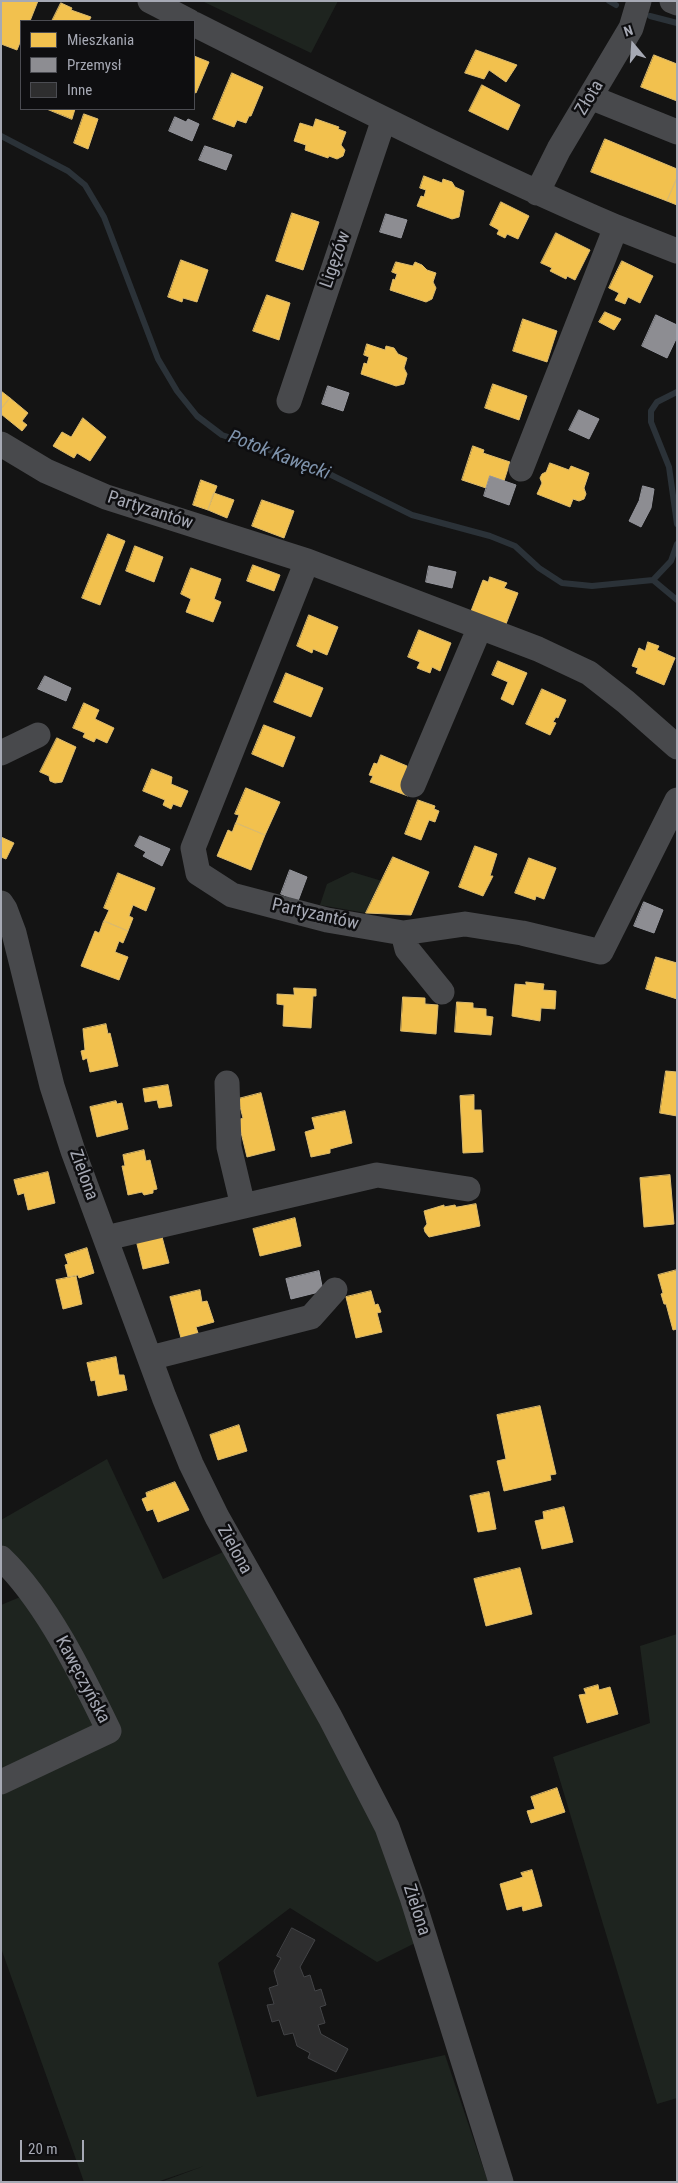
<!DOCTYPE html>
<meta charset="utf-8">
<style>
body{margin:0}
#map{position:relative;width:678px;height:2183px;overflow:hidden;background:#141414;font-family:"Roboto Condensed",sans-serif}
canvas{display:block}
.frame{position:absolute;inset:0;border:2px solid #a6a9b4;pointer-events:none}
.legend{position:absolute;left:20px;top:20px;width:175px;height:90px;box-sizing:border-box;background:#0e0e10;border:1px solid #4b4c52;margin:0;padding:6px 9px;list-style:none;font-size:15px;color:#a6a9b4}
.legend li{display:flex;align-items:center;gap:10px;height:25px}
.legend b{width:25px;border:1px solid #4b4c52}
.north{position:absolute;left:608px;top:20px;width:50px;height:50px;-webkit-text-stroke:4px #0e0e10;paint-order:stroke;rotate:342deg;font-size:14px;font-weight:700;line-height:20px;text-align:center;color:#a6a9b4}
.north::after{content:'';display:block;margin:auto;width:18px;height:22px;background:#a6a9b4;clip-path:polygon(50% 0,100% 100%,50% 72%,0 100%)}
.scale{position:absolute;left:20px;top:2140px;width:64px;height:22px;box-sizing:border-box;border:2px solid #a6a9b4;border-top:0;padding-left:6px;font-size:15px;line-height:18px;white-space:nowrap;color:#a6a9b4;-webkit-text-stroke:4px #0e0e10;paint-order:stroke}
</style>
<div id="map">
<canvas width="678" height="2183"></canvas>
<div class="frame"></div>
<ul class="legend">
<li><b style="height:14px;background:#f2c14e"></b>Mieszkania</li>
<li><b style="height:14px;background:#8d8d92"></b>Przemysł</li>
<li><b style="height:14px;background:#2e2e2f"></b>Inne</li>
</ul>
<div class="north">N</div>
<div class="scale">20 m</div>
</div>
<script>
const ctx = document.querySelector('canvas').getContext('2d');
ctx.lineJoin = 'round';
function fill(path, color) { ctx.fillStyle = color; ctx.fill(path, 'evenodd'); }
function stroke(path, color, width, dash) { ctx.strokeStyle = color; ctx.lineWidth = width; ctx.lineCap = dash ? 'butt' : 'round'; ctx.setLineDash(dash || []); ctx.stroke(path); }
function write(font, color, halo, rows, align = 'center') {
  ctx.font = font + ' "Roboto Condensed",sans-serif'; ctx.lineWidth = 5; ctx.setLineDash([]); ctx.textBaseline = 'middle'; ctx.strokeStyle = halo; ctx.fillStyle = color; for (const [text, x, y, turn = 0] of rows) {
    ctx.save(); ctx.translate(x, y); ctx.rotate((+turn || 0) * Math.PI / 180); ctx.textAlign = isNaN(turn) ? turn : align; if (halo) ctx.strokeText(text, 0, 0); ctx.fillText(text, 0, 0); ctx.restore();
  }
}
const green = new Path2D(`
 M202,1H338L311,53Z
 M352,872L382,881L366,913L320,905L327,884Z
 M107,1459L163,1579L223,1552L377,1819L417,1942L377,1962L290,1908L218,1963L257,2097L445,2055L488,2182H161L204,2166L157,2182H84L1,1948V1605L37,1590L1,1551V1520Z
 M677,1634V2098L657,2104L553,1757L650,1723L640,1646Z`);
const homes = new Path2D(`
 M1,1H38L30,21H21V40L17,50L1,44Z
 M61,3L72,8L71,10L91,17L89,21H52Z
 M476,50L517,65L506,82L489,70L484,79L465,73Z
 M654,55L677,64V101L641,87Z
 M194,56L209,62L196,93L194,92Z
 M232,73L263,87L251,116H249L246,123L237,120L234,127L213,119Z
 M482,85L520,105L508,130L469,111Z
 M47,109H75L72,119Z
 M84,114L98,119L88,149L74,143Z
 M316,119L339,127L338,129L346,132L341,145L345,150L343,156L337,159L329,156L328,158L305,150L306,145L294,141L300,123L313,127Z
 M605,139L677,169V178L667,201L591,172Z
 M424,176L442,183L443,179L452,182L455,187L464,191L459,217L452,219L417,206L421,196L424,197L426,190L420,188Z
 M677,178V205L667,201Z
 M501,202L529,216L518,239L507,234L505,238L497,234L499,230L490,225Z
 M292,213L319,222L303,270L276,261Z
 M556,233L590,250L575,280L567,276L566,279L550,271L552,268L541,263Z
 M181,260L208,270L197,302L183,298L182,302L168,297Z
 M622,261L653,276L640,303L628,297L625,304L615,300L619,293L609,288Z
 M396,262L413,266L415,262L422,265L427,270L436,273L433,282L436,288L432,299L426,302L390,290L393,279L395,280L397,274L392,272Z
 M267,295L290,303L279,340L253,331Z
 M605,312L621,319L614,330L599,322Z
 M523,319L557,331L547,362L513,351Z
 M367,344L385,350L386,346L394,348L398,354L407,358L404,368L407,374L404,384L396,386L361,374L364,363L367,364L369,357L364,355Z
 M493,384L527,396L519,420L485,408Z
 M1,391L10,398L1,409Z
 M10,398L28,413L22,421L27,425L22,431L1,414V409Z
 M83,418L106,437L90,461L77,453L74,458L53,446L62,432L71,437Z
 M473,446L484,450L483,453L510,462L504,481L490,476L486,488L462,480Z
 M550,463L569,470L571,466L589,473L584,488L586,494L584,499L579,501L573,499L570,507L537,494L542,483L540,478L542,474L546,472Z
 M201,480L217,486L208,510L193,505Z
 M214,493L234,500L227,518L208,510Z
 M262,500L294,511L284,538L252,526Z
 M108,534L125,541L100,605L82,598Z
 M135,546L163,557L154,582L126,571Z
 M253,565L280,575L274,591L247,581Z
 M191,568L221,579L214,599L221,602L213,622L186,612L191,599L181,594Z
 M490,577L507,583L504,588L518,593L506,624L471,611L483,580L488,582Z
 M309,615L338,627L327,655L313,649L312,653L297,646Z
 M419,630L451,643L440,671L432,667L430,673L417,668L420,662L408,657Z
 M648,642L659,646L657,650L675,658L664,685L636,673L638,668L632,666L639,648L645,651Z
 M498,661L527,673L513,705L501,699L508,682L492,675Z
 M286,673L323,688L311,717L274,702Z
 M542,689L566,700L558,718L556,717L553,722L556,723L550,735L526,724Z
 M84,703L99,710L95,719L114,728L107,743L96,738L94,742L83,737L85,733L73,728Z
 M264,725L295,737L283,767L252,754Z
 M57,738L76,747L62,782L55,783L50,781L49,776L40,772Z
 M381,755L407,766L408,796L370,782L373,776L369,775L374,763L377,764Z
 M152,769L172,777L171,784L188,791L181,807L173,804L171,809L163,805L165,800L143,791Z
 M246,788L280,802L265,835L236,823L239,815L235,814Z
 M418,800L435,806L434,809L439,811L435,822L429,820L421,840L405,834Z
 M236,823L265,835L251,870L217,856L228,830L232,832Z
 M1,837L14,843L6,859L1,857Z
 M475,846L497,854L490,876H493L483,896L459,887Z
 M393,857L429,872L411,915L366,913Z
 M529,858L556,868L544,899L536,896L535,900L515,893Z
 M118,873L155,888L146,911L133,905L129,916L133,918L128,931L104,921L109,910L104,908Z
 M104,921L128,931L123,943L119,941L115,952L128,957L119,980L81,966L95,931L99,933Z
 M656,957L677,963V999L646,989Z
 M526,982L544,984L543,990L556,991L555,1009L541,1008L540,1021L512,1016L515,984L526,985Z
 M294,988L316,989V996H313L311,1028L283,1026L284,1005L277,1004V994L294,995Z
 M403,997L425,998V1004L438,1005L436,1034L401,1031Z
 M457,1002L473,1003V1008L486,1009V1016L493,1017L491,1035L455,1032Z
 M106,1024L108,1034L110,1033L118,1066L90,1072L87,1058L83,1060L81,1051L85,1050L83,1029Z
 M666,1071L677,1072V1116L660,1113Z
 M168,1085L172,1106L159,1108L157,1100L145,1102L143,1089Z
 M261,1093L275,1150L247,1157L238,1120L243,1118L238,1099Z
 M474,1095V1110H481L483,1152L463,1153L460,1096Z
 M116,1101L117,1104L122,1103L128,1129L97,1137L90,1107Z
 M345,1111L352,1143L330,1149V1153L311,1157L305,1132L315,1129L312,1118Z
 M144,1150L146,1161L150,1160L157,1189L153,1190V1193L144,1195L142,1192L128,1195L122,1166H125L123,1155Z
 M48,1172L55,1203L28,1210L24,1193L18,1195L14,1180Z
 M670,1175L674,1224L644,1227L640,1178Z
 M476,1204L480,1226L429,1237L425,1232L424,1228L427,1224L424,1211L444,1205V1207L455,1205L456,1207Z
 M295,1218L301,1246L260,1256L253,1229Z
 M161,1233L169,1263L143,1269L136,1240Z
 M87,1248L94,1273L79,1278L78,1275L68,1277L65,1265L68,1264L65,1255Z
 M677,1270V1329L673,1330L666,1304H664L661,1294L663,1293L658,1275Z
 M76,1276L82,1304L63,1309L56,1280Z
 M200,1290L202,1302L207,1301L214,1322L196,1327L198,1333L181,1338L170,1297Z
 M371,1291L375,1305L378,1304L381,1312L377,1313L382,1332L356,1338L346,1297Z
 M116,1357L119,1375H124L127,1390L98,1396L95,1380L91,1381L87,1363Z
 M540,1406L556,1474L550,1475L551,1480L504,1491L497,1461L506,1459L497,1415Z
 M239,1425L247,1451L218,1460L210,1435Z
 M175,1482L189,1510L158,1522L153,1509L147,1511L142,1499L147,1497L146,1493Z
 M489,1492L496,1529L478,1532L470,1496Z
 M564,1507L573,1542L542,1549L535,1521L544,1519L543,1512Z
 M520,1568L532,1614L486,1626L474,1579Z
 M598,1685L599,1690L610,1687L618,1714L587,1723L579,1695L586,1694L584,1689Z
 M557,1788L565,1812L531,1823L527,1811L535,1809L531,1797Z
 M532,1870L542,1906L523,1911L522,1906L507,1910L500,1884L523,1877L521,1873Z`);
const industry = new Path2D(`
 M175,117L186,122L188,119L199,124L192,141L169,131Z
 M205,146L232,155L226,170L199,160Z
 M386,214L407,220L401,238L380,232Z
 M656,315L677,325V337L667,358L642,346Z
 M328,386L349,393L343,411L322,404Z
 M579,410L599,419L589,439L569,430Z
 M490,476L516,485L509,505L484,496Z
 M643,486L654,489L651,508L641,527L629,521L639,501Z
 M429,566L456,572L452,588L426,582Z
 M45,676L71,688L66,701L38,689Z
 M140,836L170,849L162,866L143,856L146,852L135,846Z
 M290,870L307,877L298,901L281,894Z
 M644,902L663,910L654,933L634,926Z
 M319,1271L323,1291L291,1299L286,1279Z`);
const stream = new Path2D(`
 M609,1L616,5
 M650,16L677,23
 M1,136L68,171L85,185L104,217L158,359L177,391L197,416L222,435L303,461L412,515L490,536L515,546L539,568L562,583L592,586L653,580L671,561L677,544
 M677,392L657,402L651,411V422L669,467L677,524
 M653,580L677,600`);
const building = new Path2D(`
 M292,1928L315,1940L300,1967L304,1977L310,1975L315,1991L321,1989L326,2005L320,2007L325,2023L318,2025L321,2034L348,2049L336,2072L308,2058L310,2053L297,2046L293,2033L284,2035L279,2020L272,2022L267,2005L274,2004L269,1988L278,1985L274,1971L281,1958L277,1956Z`);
const minor = new Path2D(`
 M150,1L189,21
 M672,1L677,3
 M194,24C333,94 472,165 616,227L521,469
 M590,97L677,132
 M537,193L559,149L631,28L639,1
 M616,227L677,251
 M289,401L384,119
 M1,444L46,471L106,497L307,561L538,649L589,673L626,702L677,747
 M307,561L193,848L198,873L232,895L327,920L403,933L465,924L522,933L601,952L677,800
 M1,753L38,735
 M413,785L480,627
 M1,903L5,909L14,933L52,1086L73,1151L164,1397L191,1464L217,1517L330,1717L387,1827L412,1897L501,2182
 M403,933L407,949L442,992
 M227,1083L229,1147L243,1206
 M106,1238L377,1175L468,1189
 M150,1358L311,1317L335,1290
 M1,1558C46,1601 82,1675 109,1731L1,1782`);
const streetNames = [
 ["Złota",590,98,-59],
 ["Ligęzów",336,260,-71],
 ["Partyzantów",150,511,18],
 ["Partyzantów",315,915,13],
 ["Zielona",83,1175,70],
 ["Zielona",234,1550,61],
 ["Kawęczyńska",82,1680,62],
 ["Zielona",416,1910,72]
];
const waterNames = [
 ["Potok Kawęcki",279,456,21]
];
fill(green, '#1e241f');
fill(homes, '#f2c14e');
stroke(homes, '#dbba6d', 1);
fill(industry, '#8d8d92');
stroke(industry, '#94959c', 1);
stroke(stream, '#2b3238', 6);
fill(building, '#2e2e2f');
stroke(building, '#434447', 1);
stroke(minor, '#48494c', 25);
write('18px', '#a6a9b4', '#0e0e10', streetNames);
write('italic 19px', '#7f94ad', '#0e0e10', waterNames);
</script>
